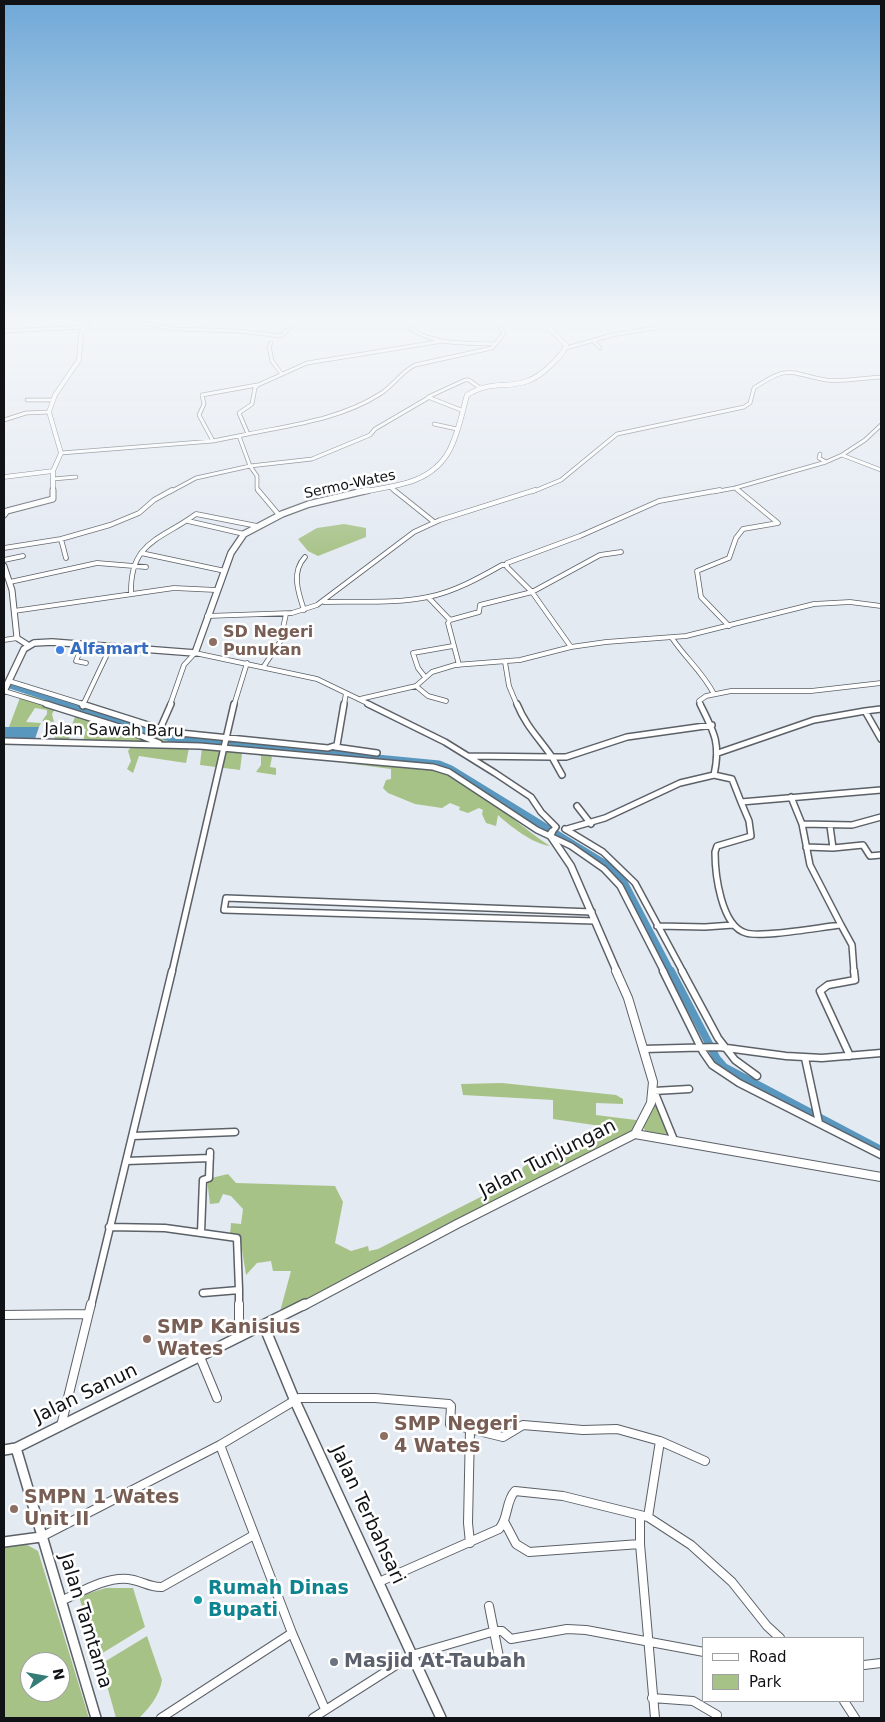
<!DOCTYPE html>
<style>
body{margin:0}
#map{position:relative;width:885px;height:1722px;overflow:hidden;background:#e4eaf2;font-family:"DejaVu Sans",sans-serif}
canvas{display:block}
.frame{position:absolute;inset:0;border:5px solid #101215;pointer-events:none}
.legend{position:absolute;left:702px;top:1637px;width:162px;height:65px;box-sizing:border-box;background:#fff;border:1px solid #9fa0a1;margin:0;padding:6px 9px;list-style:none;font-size:15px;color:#101215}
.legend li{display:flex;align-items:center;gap:10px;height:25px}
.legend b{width:25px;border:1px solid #9fa0a1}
.north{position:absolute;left:20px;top:1652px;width:50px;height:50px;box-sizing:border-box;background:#fff;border:1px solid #9fa0a1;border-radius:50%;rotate:78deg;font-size:14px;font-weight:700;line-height:20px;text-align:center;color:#101215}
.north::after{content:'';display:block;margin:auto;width:18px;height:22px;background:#347c76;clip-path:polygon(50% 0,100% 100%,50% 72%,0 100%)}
</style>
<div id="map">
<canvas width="885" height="1722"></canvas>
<div class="frame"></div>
<ul class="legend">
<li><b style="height:6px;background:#fff"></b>Road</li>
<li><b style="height:14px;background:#a7c287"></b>Park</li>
</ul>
<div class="north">N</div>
</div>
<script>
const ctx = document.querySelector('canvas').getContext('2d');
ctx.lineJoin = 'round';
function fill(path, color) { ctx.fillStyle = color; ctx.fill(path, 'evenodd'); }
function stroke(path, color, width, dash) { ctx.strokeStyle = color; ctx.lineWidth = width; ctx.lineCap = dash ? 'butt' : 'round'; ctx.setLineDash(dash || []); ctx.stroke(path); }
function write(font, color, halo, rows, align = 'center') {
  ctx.font = font + ' "DejaVu Sans",sans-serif'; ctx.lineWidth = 5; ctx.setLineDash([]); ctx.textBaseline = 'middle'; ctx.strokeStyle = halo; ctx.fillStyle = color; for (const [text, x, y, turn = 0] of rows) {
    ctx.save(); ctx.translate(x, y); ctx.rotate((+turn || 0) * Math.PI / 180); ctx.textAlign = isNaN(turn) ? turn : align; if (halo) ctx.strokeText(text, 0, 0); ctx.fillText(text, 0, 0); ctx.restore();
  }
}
const green = new Path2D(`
 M344,524L366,528V537L318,556L308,551L298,539L317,528Z
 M25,694L48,700L53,704L169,741L195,744L83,742L86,729H73L68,741H54L55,736L60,731L57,728L72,725L76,714L62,713L55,709L52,714L54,722L42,721L47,714V710L35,708L26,722L41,723L39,727H9L21,695Z
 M131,747L196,748H189L186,763L139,756L133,773L127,769L131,761L128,751Z
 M202,747L275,753L270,756L272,757L270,767L276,768V775L256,772L261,765V756L255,753L242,754L240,770L200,765Z
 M365,761L437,768C479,786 512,821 550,846C533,844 510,826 498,815L496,826L486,823L482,814L483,810L479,808L468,813L459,810L460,807L450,803L442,808L415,804L388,793L383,788L386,780L391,779V769L345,763Z
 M502,1083L616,1095L623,1099V1104L596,1103V1115L636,1120L638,1123L635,1134L278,1319L291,1271H273L271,1261L257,1263L246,1275L240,1237L230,1236L231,1223L241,1224L243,1209L231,1196L223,1194L219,1203L210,1204L207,1179L228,1174L236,1183L335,1186L343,1202L335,1243L351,1251L368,1246L369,1251L378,1249L520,1177L523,1167L529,1163L536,1168L614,1128L553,1119V1100L463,1095L461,1084Z
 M656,1101L669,1133L665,1136L646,1132L643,1127Z
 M22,1542L38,1551L89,1718H4V1546ZM30,1662H60V1692H30Z
 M106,1588H133L145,1627L96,1657L79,1596Z
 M147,1636L162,1680C160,1694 150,1708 139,1718H116L101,1664Z`);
const water = new Path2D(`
 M4,727H39L35,739L4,738Z`);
const canalFar2 = new Path2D(`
 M4,684L69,705`);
const canalFar1 = new Path2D(`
 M66,704L170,738L439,764L451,769L609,866L623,880L671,972`);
const canal = new Path2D(`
 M671,971L717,1059L724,1067L881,1150`);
const minorFar4 = new Path2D(`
 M126,320L175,329L239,331L281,336L298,320
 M400,320C426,346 461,343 496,344
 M4,331L84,327
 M593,340L600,348
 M271,343L269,346L272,361L281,373
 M566,348L612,335L661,327L671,320
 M27,400H53
 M461,410L428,397L465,380H469L480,388
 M4,420L26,413L49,412
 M434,424L457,429
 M881,425L865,440L842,455L881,470
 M248,434C292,425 341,419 380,394C393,386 401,372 415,365L492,348L504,333L495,320
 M239,436L250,466L312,459L370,435L375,429L428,398
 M213,441L199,415L204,404L202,395L257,385
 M61,453L213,441L248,434L239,413L252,404L255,388L258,385L307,363L443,341
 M820,454L819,458L826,462L842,455
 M53,479L76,477
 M390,487L396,492
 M735,488L740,492
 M170,492L196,478L250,466L257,476V489L259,492
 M532,492L561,480L617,434L744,407L750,403L754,388C790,364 788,373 826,380C843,382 864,378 881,377
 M713,492L735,488L826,462`);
const minorFar3 = new Path2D(`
 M258,490L279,515
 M394,490L434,522
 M188,521L244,534
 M61,539L66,558
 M4,548L61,539L110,525L139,513L154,500L172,490
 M141,553L225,571
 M4,560L23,556
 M10,582L97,563L146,567
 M131,593C130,541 161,540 196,514L257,526
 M428,597L450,620
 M324,602C358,601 394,604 428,597C454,592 479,578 502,565H507
 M304,610C298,592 291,572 305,557
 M14,611L174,588L216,590
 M207,616L292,613L317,605L414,532L440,520L535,490
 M729,626L701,597L697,571L729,558L736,538L743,529L778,523L738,490
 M672,638C686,659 702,671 714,694
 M4,640L17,638
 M83,644L76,661L86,663
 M571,647L532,592L507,567V563L580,536L659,501L720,490
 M505,662L509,686L517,705
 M459,665L448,623L450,620L479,612L480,605L532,592L600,555L621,552
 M264,666L280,642L286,614
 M425,677L418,668L413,653L453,646
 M9,681L86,705
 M416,686L428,696L446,701
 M4,691L50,705
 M360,699L416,686L432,672L455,665L520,660L571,647L606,642L686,636L814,604L850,602L881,606
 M83,705L111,646
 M170,705L184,665L195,653L317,679L371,705
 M234,705L247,663
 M344,705L346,693
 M701,705L699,701L706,696L731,691H811L881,683`);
const minorFar2 = new Path2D(`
 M46,704L119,727L159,743
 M82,704L170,732L328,748L337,745L344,704
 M368,704L445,742L495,773L531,797L541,812L556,827L552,832
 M700,704C714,732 721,743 714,775L732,779L741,802L881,790
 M83,706L84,704
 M881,709L865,711L881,739
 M160,729L171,704
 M4,741L200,746L433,767L449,772L537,830L571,846L604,869L620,886L664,972
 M335,747L377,753
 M718,753L814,720L865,711
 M468,756L552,757C538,737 526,726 517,704
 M552,757H566L627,737L712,725
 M552,757L562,775
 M741,802L749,821L751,836L717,846L715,852C715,874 721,926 746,933C762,938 821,927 841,925L810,865L802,824L791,797
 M577,806L591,824
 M802,824L852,825L881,817
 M830,826L833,848
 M565,829L603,852L635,883L683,972
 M567,829L605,818L680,783L714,775
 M806,847L833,848L863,845L870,856L881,855
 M592,912L226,898L224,910L595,921
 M841,925L852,945L854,972
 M657,926L705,927L733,925
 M172,972L234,704`);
const minorFar1 = new Path2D(`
 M663,971L703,1052L712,1065L739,1083L881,1155
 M682,971L718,1038L735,1060L757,1076
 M643,1049L719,1047L786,1056L822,1058L881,1053
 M850,1056L820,991L828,985L855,980L854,971
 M805,1058L819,1123
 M133,1136L235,1132
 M674,1140L654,1091L689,1089
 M126,1161L210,1158
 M109,1227L165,1228L237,1238L239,1290
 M201,1233L203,1180L209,1178L210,1152
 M203,1293L239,1290V1306
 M91,1306L172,971`);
const minor = new Path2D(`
 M239,1304V1337
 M4,1315L88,1314
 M200,1357L217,1398
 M61,1426L91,1304
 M470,1429L468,1523L470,1543
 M220,1445L292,1633L325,1709
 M640,1515V1544L655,1718
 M648,1517L660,1441
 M505,1523L516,1544L529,1552L640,1544
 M41,1537L220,1445L299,1398H375L449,1404L451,1406L450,1424L503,1437L523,1425L583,1430L617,1429L660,1441L705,1461
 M379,1582L499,1529C509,1518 505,1502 515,1491L563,1496L648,1517L691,1545L732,1582L767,1626L780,1638
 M61,1601C81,1592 105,1577 128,1579C140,1580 150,1588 162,1587L254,1535
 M489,1606L500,1662
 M864,1665L881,1663
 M652,1698L693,1701L717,1715
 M844,1701L855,1718
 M161,1718L292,1633
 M313,1718L412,1655L495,1631H502L511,1639L567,1629L586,1630L704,1652`);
const tertiaryFar4 = new Path2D(`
 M4,477L53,471
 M53,492V471L61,453L49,412L55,395L79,360L81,334L89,320`);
const tertiaryFar3 = new Path2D(`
 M4,515L7,511L53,499V490
 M4,566L12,590L17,638L28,645`);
const tertiaryFar2 = new Path2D(`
 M552,832L550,835L571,866L617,972`);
const tertiaryFar1 = new Path2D(`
 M635,1134L881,1177
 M303,1306L457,1224L635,1134L651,1103L653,1082L628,998L616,971`);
const tertiary = new Path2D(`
 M264,1326L295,1401L441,1718
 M16,1448L96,1718
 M4,1450L16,1448L305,1304
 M4,1542L41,1537`);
const secondaryFar1 = new Path2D(`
 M361,492C394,486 431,484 449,451C458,435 462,413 467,395C498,375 519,398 552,364C558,358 564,353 566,345L541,320`);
const secondary = new Path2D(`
 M4,691L24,649L34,643L52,642L195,653L231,553L244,534L282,514L309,504L368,490`);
const markers = [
 [213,642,5,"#8d6e63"],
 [60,650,5,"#3f7fe0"],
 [147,1339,5,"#8d6e63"],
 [384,1436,5,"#8d6e63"],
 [14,1509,5,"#8d6e63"],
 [198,1600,5,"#0f9aa8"],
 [334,1662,5,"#6b7280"]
];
const farStreetnames = [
 ["Sermo-Wates",350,485,-12]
];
const educationNames = [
 ["SD Negeri",223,633],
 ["Punukan",223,651]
];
const shopNames = [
 ["Alfamart",70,650]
];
const streetNames = [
 ["Jalan Sawah Baru",114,731,1]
];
const nearStreetnames = [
 ["Jalan Tunjungan",548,1159,-27],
 ["Jalan Sanun",86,1394,-26],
 ["Jalan Terbahsari",367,1515,65],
 ["Jalan Tamtama",85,1621,73]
];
const nearEducationnames = [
 ["SMP Kanisius",157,1328],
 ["Wates",157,1350],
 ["SMP Negeri",394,1425],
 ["4 Wates",394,1447],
 ["SMPN 1 Wates",24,1498],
 ["Unit II",24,1520]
];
const nearCulturenames = [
 ["Rumah Dinas",208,1589],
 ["Bupati",208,1611]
];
const nearWorshipnames = [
 ["Masjid At-Taubah",344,1662]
];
fill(green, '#a7c287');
fill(water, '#5997be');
stroke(canalFar2, '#5997be', 5.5);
stroke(canalFar1, '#5997be', 7);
stroke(canal, '#5997be', 8);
stroke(minorFar4, '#5c6168', 4.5);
stroke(minorFar3, '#5c6168', 5.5);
stroke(minorFar2, '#5c6168', 8);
stroke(minorFar1, '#5c6168', 9);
stroke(minor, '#5c6168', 10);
stroke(tertiaryFar4, '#5c6168', 5);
stroke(tertiaryFar3, '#5c6168', 7);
stroke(tertiaryFar2, '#5c6168', 9);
stroke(tertiaryFar1, '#5c6168', 10);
stroke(tertiary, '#5c6168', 12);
stroke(secondaryFar1, '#5c6168', 5.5);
stroke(secondary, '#5c6168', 8);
stroke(minorFar4, '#fff', 3);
stroke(minorFar3, '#fff', 4);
stroke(minorFar2, '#fff', 5);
stroke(minorFar1, '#fff', 6);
stroke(minor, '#fff', 8);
stroke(tertiaryFar4, '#fff', 4);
stroke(tertiaryFar3, '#fff', 5);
stroke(tertiaryFar2, '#fff', 6);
stroke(tertiaryFar1, '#fff', 8);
stroke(tertiary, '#fff', 9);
stroke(secondaryFar1, '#fff', 4.5);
stroke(secondary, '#fff', 5.5);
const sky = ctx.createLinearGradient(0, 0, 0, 561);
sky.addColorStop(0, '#6fa8d7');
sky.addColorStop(0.57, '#f3f6f9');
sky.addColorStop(1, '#f3f6f900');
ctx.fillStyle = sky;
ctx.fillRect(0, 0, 885, 561);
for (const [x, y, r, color] of markers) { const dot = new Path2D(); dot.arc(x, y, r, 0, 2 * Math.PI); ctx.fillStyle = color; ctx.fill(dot); stroke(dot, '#fff', 2); }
write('14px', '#101215', '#fff', farStreetnames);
write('bold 16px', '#785e54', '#fff', educationNames, 'left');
write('bold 16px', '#366cbe', '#fff', shopNames, 'left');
write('16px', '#101215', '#fff', streetNames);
write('19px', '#101215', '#fff', nearStreetnames);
write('bold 19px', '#785e54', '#fff', nearEducationnames, 'left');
write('bold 19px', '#0d838f', '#fff', nearCulturenames, 'left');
write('bold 19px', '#5b616d', '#fff', nearWorshipnames, 'left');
</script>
